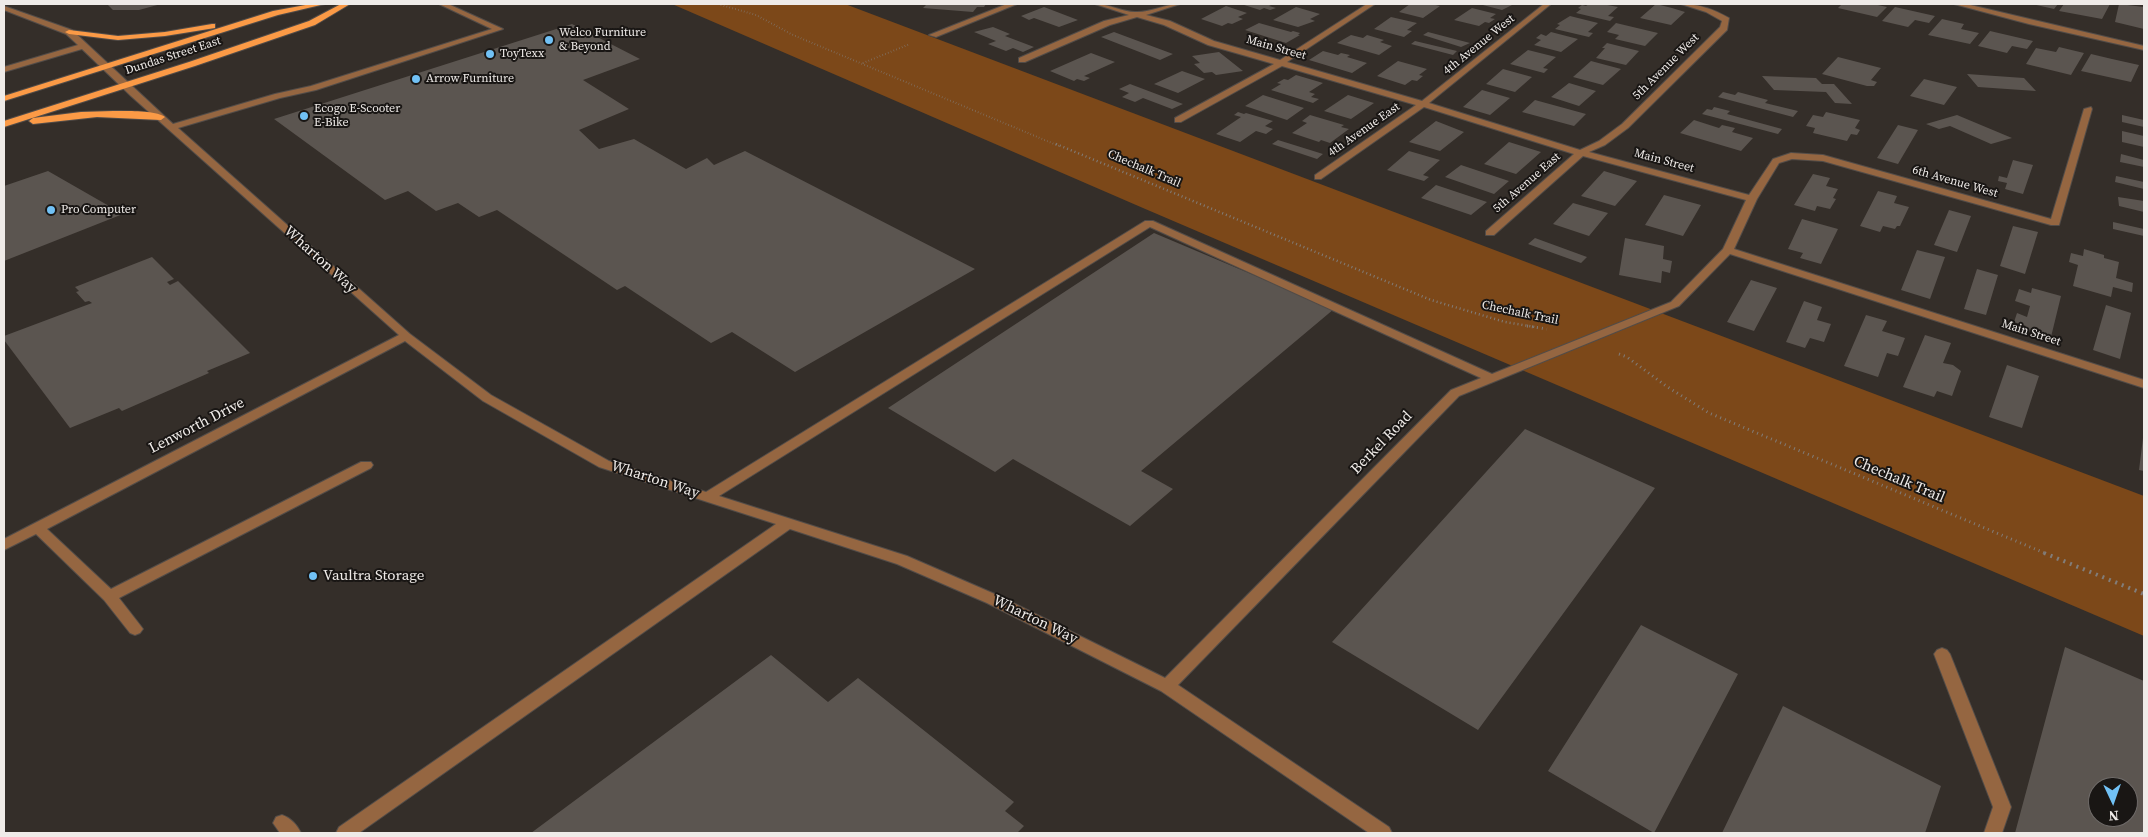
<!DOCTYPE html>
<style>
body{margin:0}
#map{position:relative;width:2148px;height:837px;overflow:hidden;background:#342e29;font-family:"Source Serif 4",serif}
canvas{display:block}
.frame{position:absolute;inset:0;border:5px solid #efebe8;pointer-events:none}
.north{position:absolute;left:2088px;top:777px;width:50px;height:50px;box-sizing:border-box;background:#191614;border:1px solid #6f6b69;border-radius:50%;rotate:177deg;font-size:14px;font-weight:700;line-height:20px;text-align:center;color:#efebe8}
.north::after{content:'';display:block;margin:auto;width:18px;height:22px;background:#71c1f5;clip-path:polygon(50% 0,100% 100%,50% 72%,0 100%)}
</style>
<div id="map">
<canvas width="2148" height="837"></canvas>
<div class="frame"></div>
<div class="north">N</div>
</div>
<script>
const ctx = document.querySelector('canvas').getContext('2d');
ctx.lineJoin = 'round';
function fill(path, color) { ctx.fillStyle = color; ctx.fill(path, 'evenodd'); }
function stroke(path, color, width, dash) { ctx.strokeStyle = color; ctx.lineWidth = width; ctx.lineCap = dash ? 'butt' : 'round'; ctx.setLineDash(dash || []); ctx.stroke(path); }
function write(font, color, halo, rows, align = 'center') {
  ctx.font = font + ' "Source Serif 4",serif'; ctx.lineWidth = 4; ctx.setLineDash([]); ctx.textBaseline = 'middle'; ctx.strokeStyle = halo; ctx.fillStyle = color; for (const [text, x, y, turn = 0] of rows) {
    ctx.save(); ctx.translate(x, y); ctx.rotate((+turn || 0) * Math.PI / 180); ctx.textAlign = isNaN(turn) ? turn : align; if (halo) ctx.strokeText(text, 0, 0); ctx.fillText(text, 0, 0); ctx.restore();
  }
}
const green = new Path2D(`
 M672,4H845L2144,496V636L1143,208Z`);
const building = new Path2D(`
 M107,4H161L139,10H113Z
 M927,4H986L984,7H977L973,12L923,8Z
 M1241,4H1273L1269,6L1276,8L1270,10L1264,8L1260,10Z
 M1410,4H1431L1440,6L1423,18L1399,12Z
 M1479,4H1514L1502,10Z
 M1589,4H1602L1618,7L1608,16L1614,17L1610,21L1576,13L1581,9L1578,8L1582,5L1586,6Z
 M1656,4L1672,8L1685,12L1671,25L1640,18Z
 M1842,4H1873L1887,7L1877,17L1838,8Z
 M2032,4H2058L2054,9Z
 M2064,4H2110L2102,19L2059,11Z
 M2119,4L2144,7V29L2115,22Z
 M1226,6L1247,13L1238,17L1243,19L1232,24L1228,23L1222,26L1201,19Z
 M1044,7L1078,20L1059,27L1034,18L1029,20L1021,16Z
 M1296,7L1320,14L1310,19L1315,21L1298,27L1273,20Z
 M1895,7L1935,16L1929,23L1915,20L1908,27L1882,21Z
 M1472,8L1496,14L1490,18L1495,19L1489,23L1485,22L1479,26L1454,20Z
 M1570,16L1598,23L1588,32L1593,33L1589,37L1555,29L1560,25L1557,24Z
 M1391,17L1417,23L1407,30L1412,31L1404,37L1374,29Z
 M1942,19L1964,24L1961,29L1979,33L1970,44L1928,35Z
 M1259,23L1291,32L1293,31L1300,33L1298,35H1300L1286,43L1245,30Z
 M1616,23L1658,33L1645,46L1615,39L1619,35L1607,32Z
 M572,24L640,59L583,80L629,109L579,130L599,149L634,139L686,169L707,158L714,165L745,151L975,269L795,372L732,332L711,343L625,286L617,290L497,210L479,217L458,203L436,211L408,191L385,200L274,119Z
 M993,27L1010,34L1005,36L1034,47L1023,52L1013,48L1006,51L988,44L996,41L974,32Z
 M1990,31L2033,41L2027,49L2012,46L2007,53L1978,46Z
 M1114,32L1173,54L1160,60L1101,37Z
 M1428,32L1470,43L1461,47L1423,35Z
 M1551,32L1578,39L1561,52L1534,45L1541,40L1536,38L1541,34L1546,36Z
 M1351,35L1363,38L1367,35L1384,40L1380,42L1392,46L1379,55L1337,43Z
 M1415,41L1457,51L1453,55L1411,44Z
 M1607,43L1639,51L1626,65L1596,58L1605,48H1602Z
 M2059,47L2084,53L2071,75L2026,64L2036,48L2056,52Z
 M1528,50L1556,57L1543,68L1548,69L1544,73L1510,64Z
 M1323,51L1338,55L1341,53L1350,55L1347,57L1367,63L1352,73L1309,60Z
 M1219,52L1243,71L1216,75L1212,72L1204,73L1194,64L1200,63L1192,56Z
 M1091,53L1115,62L1084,76L1090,78L1084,81L1077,79L1074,81L1050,71Z
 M2091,54L2112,59L2139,65L2131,82L2081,71Z
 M1838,57L1881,68L1871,80L1877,82L1874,86H1867L1822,74Z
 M1398,61L1427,69L1419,75L1423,76L1417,81L1412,80L1405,85L1377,76Z
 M1591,61L1621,69L1603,85L1573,77Z
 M1503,69L1532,77L1515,92L1486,84Z
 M1182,71L1205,79L1178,93L1154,84Z
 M1967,74L2024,78L2036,91L1978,87Z
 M1296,75L1323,83L1309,92L1315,94L1311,97L1319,99L1313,103L1271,90L1281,84L1277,83L1284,79L1288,80Z
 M1762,76L1816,78L1822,84H1834L1852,104L1835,103L1826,92L1774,90Z
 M1924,79L1957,87L1944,105L1910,96Z
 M1569,83L1596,91L1579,106L1551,97Z
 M1130,84L1183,104L1172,109L1143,98L1135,102L1122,97L1129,93L1119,89Z
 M1482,90L1510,98L1490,115L1463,107Z
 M1723,92L1735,95L1738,92L1768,100L1765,103L1798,111L1793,117L1718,97Z
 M1263,95L1304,108L1287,120L1245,106Z
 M1348,95L1374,103L1351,119L1324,111Z
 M1535,100L1586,114L1574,126L1522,112Z
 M1714,107L1730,111L1727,114L1782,129L1778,134L1702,114L1707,109L1712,110Z
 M1238,112L1244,114L1246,113L1273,121L1265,126L1273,129L1266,134L1256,131L1240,142L1216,134L1241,117L1234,115Z
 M1826,112L1860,120L1855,128L1860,130L1857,135L1851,134L1847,141L1813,133L1815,128L1806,126L1813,115L1823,117Z
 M1310,115L1344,125L1341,127L1349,129L1330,143L1321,140L1319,142L1292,133L1307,123L1302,121Z
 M1957,115L2012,138L1991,144L1950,126L1939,129L1926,124Z
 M2122,115L2144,120V127L2122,122Z
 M1694,120L1719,128L1722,125L1735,128L1732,132L1753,138L1741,151L1680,133Z
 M1436,121L1464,132L1440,151L1409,142Z
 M1898,125L1918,130L1898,164L1877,158Z
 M2122,131L2144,136V147L2122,142Z
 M1278,140L1323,154L1317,159L1272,144Z
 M1509,142L1541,152L1516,174L1484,164Z
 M1409,151L1440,160L1423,175L1429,177L1424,181L1387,170Z
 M2121,154L2144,160V167L2120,162Z
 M2013,160L2033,165L2023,194L2005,189L2007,183L1998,181L1999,176L2007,178Z
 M1461,165L1509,181L1494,194L1445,177Z
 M48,171L123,214L4,261V186Z
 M1604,171L1637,181L1615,206L1581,196Z
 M1813,174L1830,178L1826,186L1838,189L1833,198L1836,199L1830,209L1817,206L1815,211L1794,205Z
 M2116,176L2144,182V189L2115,182Z
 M1436,185L1487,202L1471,215L1421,198Z
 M1878,191L1897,196L1894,203L1909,207L1900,226H1897L1895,229L1883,226L1880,232L1860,226Z
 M1664,195L1701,205L1683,236L1645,225Z
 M2118,197L2144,201V212L2119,206Z
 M1573,203L1608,213L1589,236L1553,224Z
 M1949,210L1971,216L1957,252L1934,245Z
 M1802,219L1838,229L1821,264L1800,258L1803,253L1788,249Z
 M2113,222L2144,229V236L2113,229Z
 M2013,226L2038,232L2025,274L2000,266Z
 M1154,233L1334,309L1141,471L1173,489L1130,526L1013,459L995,472L888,408Z
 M1535,238L1587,257L1581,263L1528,244Z
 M1625,238L1664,246L1663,259L1672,261L1670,273L1662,271L1661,283L1619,275Z
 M2084,249L2104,255V258L2119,262L2116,278L2133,283L2132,292L2113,287L2111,297L2073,286L2078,265L2069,262L2071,253L2083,256Z
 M1917,250L1945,257L1930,299L1901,290Z
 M152,257L174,279L167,282L170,285L178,281L250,353L207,371L209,373L122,411L119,408L70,428L4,340V336L92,303L89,301L85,302L76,292L79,291L75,287Z
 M1977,269L1998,275L1986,315L1964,309Z
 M1751,280L1777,288L1754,331L1727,322Z
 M2032,288L2061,296L2051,337L2025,329L2026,326L2014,322L2017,313L2027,317L2030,306L2015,301L2019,289L2031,293Z
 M1804,301L1822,307L1817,320L1831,324L1824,342L1810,338L1805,348L1786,342Z
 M2106,305L2131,313L2120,359L2093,350Z
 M1866,315L1887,321L1882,331L1905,338L1898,356L1887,353L1878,377L1844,366Z
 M1925,335L1951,343L1943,363L1953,365L1961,371L1952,396L1937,391L1934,397L1903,387Z
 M2007,365L2039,376L2022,428L1989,417Z
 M1525,429L1655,488L1478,730L1332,642Z
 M2143,438H2144V471L2139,470Z
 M1641,625L1738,674L1654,833L1548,771Z
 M2065,647L2144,681V833H2015ZM2098,787H2128V817H2098Z
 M771,655L828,702L858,678L1014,802L1005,811L1024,826L1017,833H531Z
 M1783,706L1941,786L1925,833H1722Z`);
const pathFar3 = new Path2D(`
 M718,4L756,15L793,35L1059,146
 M863,63L910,44`);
const pathFar2 = new Path2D(`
 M1056,144L1431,300L1505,322L1535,327`);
const pathFar1 = new Path2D(`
 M1527,326L1547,329
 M1619,354L1627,357L1666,386L1709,413L2047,554`);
const path = new Path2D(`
 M2044,553L2144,594`);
const minor = new Path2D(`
 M439,4H448L503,29L316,90L280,98L178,128L410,334L491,395L609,461L706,492L1145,221H1153L1492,374L1671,302L1723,249L1746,200L1583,156L1494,235H1486V231L1574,154L1424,107L1321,179H1315V175L1416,105L1282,66L1181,122H1175V118L1274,64L1208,45L1164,25L1137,17L1110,25L1025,62H1019V58L1104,21L1129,15L1095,4C1110,4 1124,13 1137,12C1152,12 1166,4 1180,4L1146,15L1170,21L1214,41L1280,60L1367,4H1375L1287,62L1422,101L1544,4H1551L1429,103L1580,150L1599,141L1622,124L1720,27L1722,21L1706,12L1681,4C1699,4 1713,9 1729,18L1727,30L1628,128L1605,145L1589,152L1749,195L1773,159L1791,153L1823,155L2051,219L2084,109L2091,107L2092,109L2059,225H2051L1823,161L1792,159L1779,163L1757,199L1734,249L2144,380V388L1730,254L1679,306L1459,396L1178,685L1389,827L1392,833H1369L1161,691L987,603L897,564L790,529L359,833H336L339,827L776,524L599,467L483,401L405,341L47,529L111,589L361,462H371L373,465L371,468L119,598L140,625L143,629L140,633L135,635L130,633L104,600L36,534L4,550V539L399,335L131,96L82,49L4,72V67L78,45L66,34L4,10V6L72,30L173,124L275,94L311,86L492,29ZM1150,227L1481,378L1451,390L1165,678L997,595L907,556L719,496Z
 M1007,4H1017L936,37L929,35Z
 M1954,4H1966L2144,46V50L2029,24Z
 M1942,648L1947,650L1950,654L2011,807L2002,833H1984L1993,807L1934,654L1937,650Z
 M282,815C291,818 297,825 301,833H280L273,823L276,817Z`);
const major = new Path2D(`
 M311,4H325L278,15L4,101V96L273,11Z
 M341,4H350L315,25L195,66L4,127V121L189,62L309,21Z
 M212,24H215V28L165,36L118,40L69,34L65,32L69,30L118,36L165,32Z
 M113,111C125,111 156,110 165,117L161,120L97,117L33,124L29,121L33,118L81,112Z`);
const markers = [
 [549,40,5,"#71c1f5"],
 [490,54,5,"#71c1f5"],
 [416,79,5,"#71c1f5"],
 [304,116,5,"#71c1f5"],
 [51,210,5,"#71c1f5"],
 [313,576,5,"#71c1f5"]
];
const farPoinames = [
 ["Welco Furniture",559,33],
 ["& Beyond",559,47],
 ["ToyTexx",500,54],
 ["Arrow Furniture",426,79],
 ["Ecogo E-Scooter",314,109],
 ["E-Bike",314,123],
 ["Pro Computer",61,210]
];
const farStreetnames = [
 ["4th Avenue West",1479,45,-39],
 ["Main Street",1276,48,16],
 ["Dundas Street East",173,56,-18],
 ["5th Avenue West",1666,67,-45],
 ["4th Avenue East",1364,130,-35],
 ["Main Street",1664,161,15],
 ["Chechalk Trail",1144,169,23],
 ["6th Avenue West",1955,182,16],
 ["5th Avenue East",1527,183,-41],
 ["Chechalk Trail",1520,313,12],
 ["Main Street",2031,333,18]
];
const streetNames = [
 ["Wharton Way",320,260,42],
 ["Lenworth Drive",197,426,-27],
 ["Berkel Road",1382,443,-46],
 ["Wharton Way",655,480,18],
 ["Chechalk Trail",1899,480,23],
 ["Wharton Way",1035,620,26]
];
const poiNames = [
 ["Vaultra Storage",323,576]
];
fill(green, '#7c4819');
fill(building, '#5b5550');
stroke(minor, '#524c48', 2);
stroke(major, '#524c48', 2);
stroke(pathFar3, '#827d79', 2, [0.5, 2.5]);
stroke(pathFar2, '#827d79', 2.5, [1, 3]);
stroke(pathFar1, '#827d79', 3, [1, 4]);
stroke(path, '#827d79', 4, [2, 5]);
fill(minor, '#956641');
fill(major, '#fb9a46');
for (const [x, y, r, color] of markers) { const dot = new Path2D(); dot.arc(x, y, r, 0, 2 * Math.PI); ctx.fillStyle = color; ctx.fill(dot); stroke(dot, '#191614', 2); }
write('12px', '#efebe8', '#191614', farPoinames, 'left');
write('12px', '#efebe8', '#191614', farStreetnames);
write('15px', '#efebe8', '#191614', streetNames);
write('15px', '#efebe8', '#191614', poiNames, 'left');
</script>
